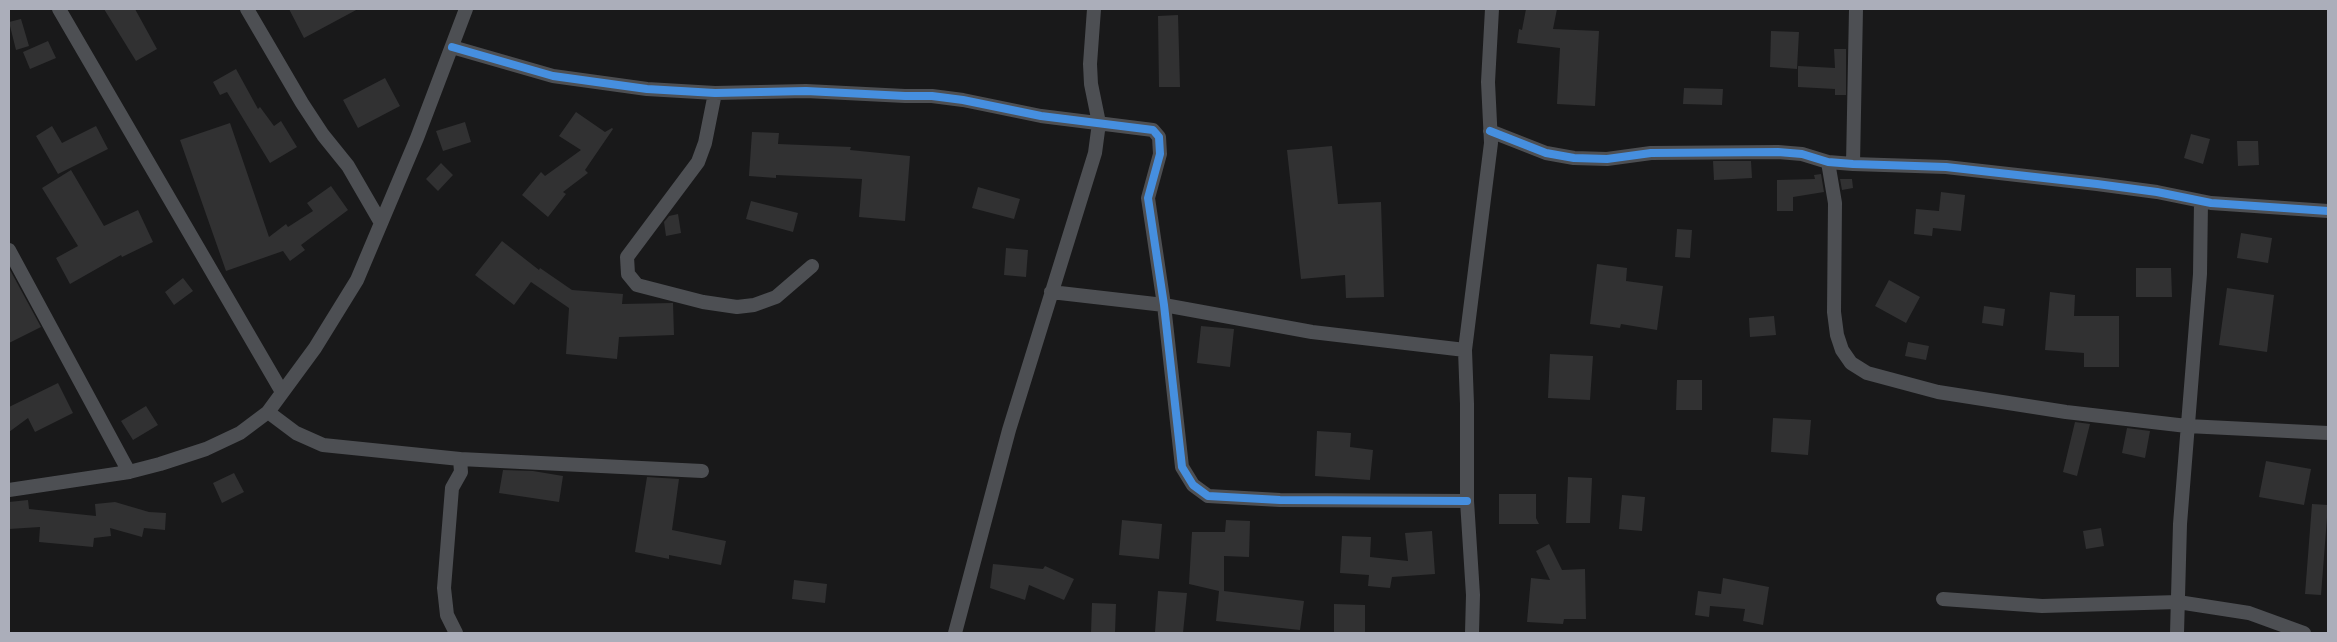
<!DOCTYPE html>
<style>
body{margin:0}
#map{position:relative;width:2337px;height:642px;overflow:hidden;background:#19191a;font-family:Manrope,sans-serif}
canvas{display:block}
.frame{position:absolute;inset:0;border:10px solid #abaeba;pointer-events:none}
</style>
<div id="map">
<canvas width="2337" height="642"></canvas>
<div class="frame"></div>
</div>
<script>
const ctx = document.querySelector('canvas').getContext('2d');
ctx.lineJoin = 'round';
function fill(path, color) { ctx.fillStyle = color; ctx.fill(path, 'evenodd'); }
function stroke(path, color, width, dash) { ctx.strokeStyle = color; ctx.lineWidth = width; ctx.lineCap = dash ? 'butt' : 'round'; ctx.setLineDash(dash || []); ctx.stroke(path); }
const building = new Path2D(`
 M104,9H135L157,49L136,61Z
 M289,9H358L304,38Z
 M1526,9H1557L1553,29L1599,31L1595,106L1557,104L1560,48L1517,43L1519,29L1522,30Z
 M1178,15L1180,87H1159L1158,16Z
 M21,19L29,46L16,50L9,22Z
 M1771,31L1799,32L1797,69L1770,67Z
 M48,41L56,58L30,69L23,52Z
 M1834,49H1846V95H1835V89L1798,87V66L1835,68Z
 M236,69L258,109L260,107L274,126L281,121L297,147L270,163L227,92L220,95L213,82Z
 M385,78L400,106L358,128L343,100Z
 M1684,88L1723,89L1722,105L1683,104Z
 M576,112L605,132L612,128L613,129L585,170L588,173L563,192L566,194L548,217L522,195L541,172L545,176L581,150L559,136Z
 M465,122L471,142L443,151L436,131Z
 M230,123L269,237L286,224L288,227L313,211L307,203L331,186L348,210L301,245L305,250L290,261L283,251L226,271L180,140Z
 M52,126L62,143L96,126L108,149L58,174L36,136Z
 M752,132L779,133L778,144L851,147L850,150L910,156L905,221L859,217L862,179L776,175V178L749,176Z
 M2191,134L2210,139L2203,164L2184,158Z
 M2237,141H2258L2259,165L2238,166Z
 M1332,146L1338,204L1381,202L1384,297L1346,298L1345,275L1301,279L1287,150Z
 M1713,161H1751L1752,178L1714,180Z
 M441,163L453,175L438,191L426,179Z
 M71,170L104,226L138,210L153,242L122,257L121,255L70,284L56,258L78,246L42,188Z
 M1821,174L1824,192L1793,197V211H1777V180L1815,179L1814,175Z
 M1840,179H1852L1853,188L1842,190Z
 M978,187L1020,199L1014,219L972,208Z
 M1941,192L1965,195L1961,231L1933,228L1932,236L1914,234L1916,209L1939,211Z
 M751,201L798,213L793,232L746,219Z
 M678,214L681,233L666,236L664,222L669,216Z
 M1677,229L1692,230L1690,258L1675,257Z
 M2241,233L2272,238L2268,263L2237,258Z
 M502,241L539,270L540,268L572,290L623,294L622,304L673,303L674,335L619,337L617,359L566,354L569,308L531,282L514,305L475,275Z
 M1006,248L1028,250L1026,277L1004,275Z
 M1597,264L1627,268L1626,281L1663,286L1657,330L1621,324L1620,328L1590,324Z
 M9,268L41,327L9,343Z
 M2136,268H2171L2172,297H2136Z
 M183,278L193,291L174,305L165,292Z
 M1889,280L1920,297L1906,323L1875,306Z
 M2227,288L2274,295L2267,352L2219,345Z
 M2050,292L2075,295L2074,316H2119V367H2084V353L2045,350Z
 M1984,306L2005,309L2003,326L1982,323Z
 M1774,316L1776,335L1750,337L1749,318Z
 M1201,326L1234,329L1230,367L1197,363Z
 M1908,342L1929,346L1926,360L1905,356Z
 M1550,354L1593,356L1590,400L1548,398Z
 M1677,380H1702V410H1676Z
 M58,383L73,413L35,432L28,418L9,432V407Z
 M146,406L158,425L133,440L121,421Z
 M1773,418L1811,420L1808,455L1771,452Z
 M2075,422L2090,424L2077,476L2063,472Z
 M2127,428L2150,431L2145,458L2122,453Z
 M1317,431L1351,433L1350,447L1373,450L1370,480L1315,476Z
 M2266,461L2311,469L2304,505L2259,497Z
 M503,470L533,471L563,476L559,502L499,493Z
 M234,473L244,492L222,503L213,483Z
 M647,477L679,479L672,530L726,541L721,565L669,555V559L635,552Z
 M1568,477L1592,478L1590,523H1566Z
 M1499,494H1536V518L1539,524H1499Z
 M1622,495L1645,497L1642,531L1619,529Z
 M28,500L29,509L96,516L95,504L115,502L149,512L166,513L165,530L144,528L142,537L110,528L111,536L94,538L93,547L39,542L40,527L9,529V502Z
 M2312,504L2328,505L2321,595L2305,594Z
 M1122,520L1162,524L1159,559L1119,555Z
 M1226,520L1250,521L1249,557L1224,556V591L1304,601L1300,630L1216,621L1219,591L1189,584L1192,532H1225Z
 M2101,528L2104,546L2086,549L2083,531Z
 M1432,531L1435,574L1392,577L1390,588L1368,586L1369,575L1340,573L1342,536L1371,537L1370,557L1408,561L1405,533Z
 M1549,544L1562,570L1585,569L1586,619H1564L1563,624L1527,622L1531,578L1550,580L1536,551Z
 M993,564L1043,569L1045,566L1074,579L1064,600L1029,585L1025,600L990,588Z
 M1723,578L1769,587L1763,625L1743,621L1745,609L1710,606L1709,617L1695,615L1698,591L1721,594Z
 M794,580L827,584L825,603L792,599Z
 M1158,591L1187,593L1183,633L1155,632Z
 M1092,603L1116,604L1115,633H1091Z
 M1334,604L1365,605V633H1334Z`);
const minor = new Path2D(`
 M59,9L282,392
 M247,9L302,103L323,135L348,166L381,223
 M452,47L553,76L647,89L715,93L806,91L905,96H932L963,100L1041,116L1153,130L1159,137L1160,154L1148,198L1164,305L1182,467L1193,485L1208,496L1280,500L1467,501
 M715,93L705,143L698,162L627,257L628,274L637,285L703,302L737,307L754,305L776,297L812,266
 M1490,131L1546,153L1574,158L1607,159L1651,153L1778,152L1802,154L1828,162L1853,164L1946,167L2097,184L2157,192L2211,203L2328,211
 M1828,162L1835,203L1834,312L1837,335L1842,350L1851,363L1867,373L1938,392L2066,412L2187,426L2328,433
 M1853,164L1856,9
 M9,250L129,472
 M1051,292L1164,305L1312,332L1465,350
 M268,412L296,433L323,445L460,459L461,472L452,488L444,588L447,615L456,633
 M460,459L702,471
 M9,490L129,472L160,464L206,449L240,433L268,412L315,348L357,280L417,138L466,9
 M1943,599L2042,606L2178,602L2249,613L2304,633
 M955,633L1009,430L1095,153L1099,123L1091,84L1090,64L1094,9
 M1472,633L1473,595L1467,501V404L1465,350L1491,143L1488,82L1492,9
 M2177,633L2180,524L2200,274L2201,202`);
const cycleway = new Path2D(`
 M452,47L553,76L647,89L715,93L806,91L905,96H932L963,100L1041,116L1153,130L1159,137L1160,154L1148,198L1164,305L1182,467L1193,485L1208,496L1280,500L1467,501
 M1490,131L1546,153L1574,158L1607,159L1651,153L1778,152L1802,154L1828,162L1853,164L1946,167L2097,184L2157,192L2211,203L2328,211`);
fill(building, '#313132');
stroke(minor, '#4d4f53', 14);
stroke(cycleway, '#468fdf', 8);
</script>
